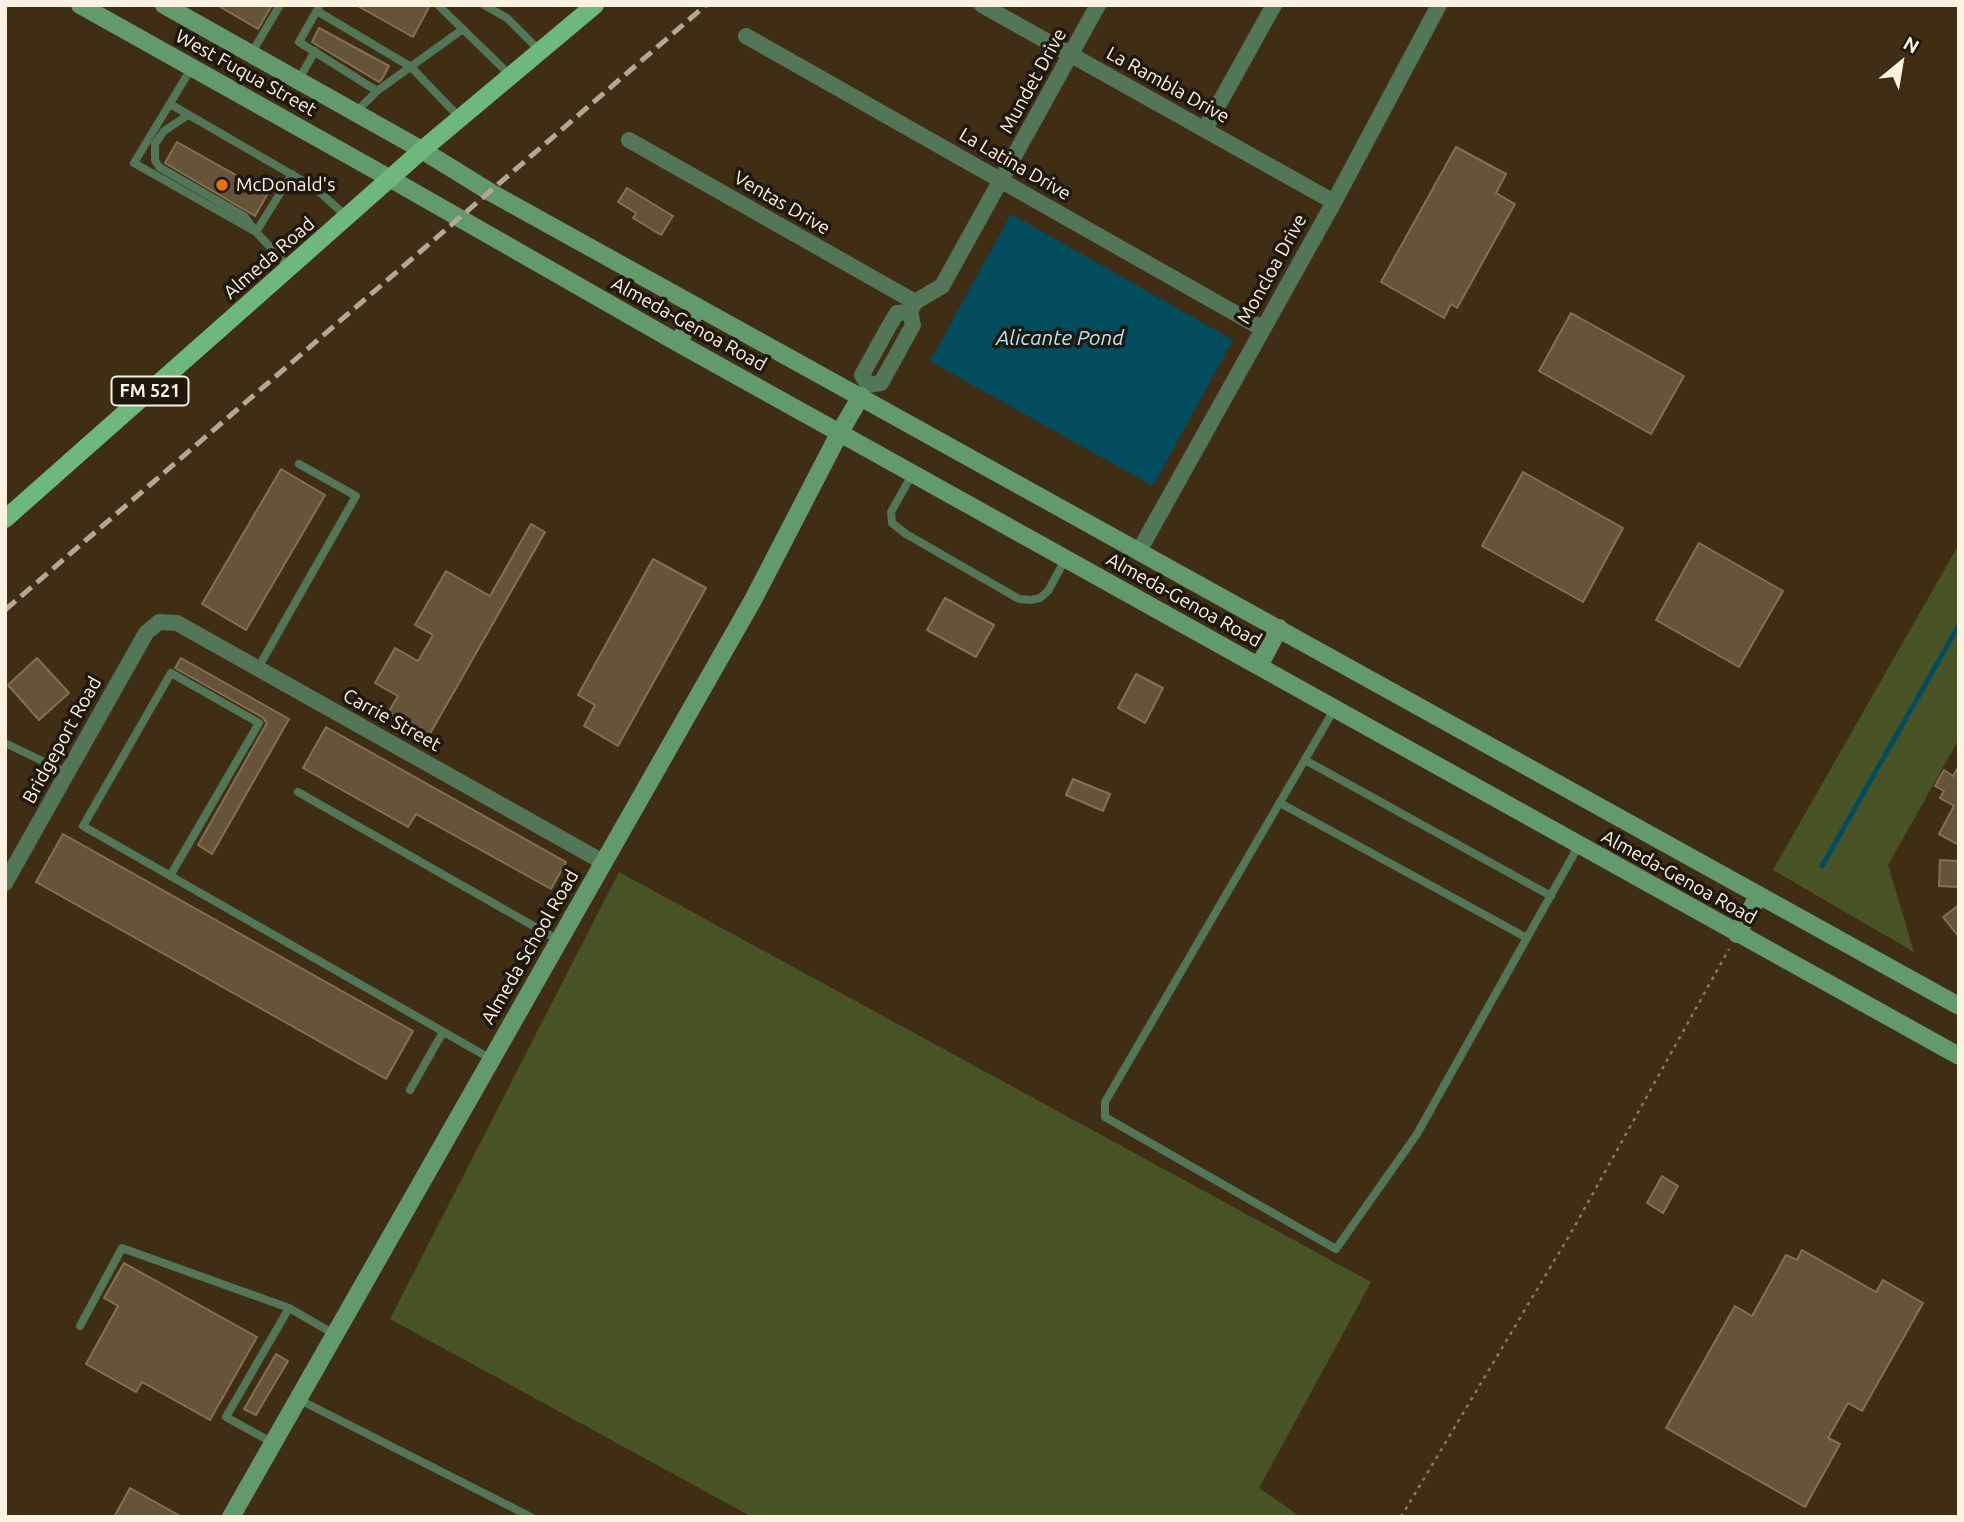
<!DOCTYPE html>
<style>
body{margin:0}
#map{position:relative;width:1964px;height:1522px;overflow:hidden;background:#3f2e14;font-family:Ubuntu,sans-serif}
canvas{display:block}
.frame{position:absolute;inset:0;border:7px solid #fcf2e2;pointer-events:none}
.north{position:absolute;left:1866px;top:28px;width:70px;height:70px;-webkit-text-stroke:5px #20180d;paint-order:stroke;rotate:30deg;font-size:19px;font-weight:700;line-height:28px;text-align:center;color:#fcf2e2}
.north::after{content:'';display:block;margin:auto;width:24px;height:32px;background:#fcf2e2;clip-path:polygon(50% 0,100% 100%,50% 72%,0 100%)}
</style>
<div id="map">
<canvas width="1964" height="1522"></canvas>
<div class="frame"></div>
<div class="north">N</div>
</div>
<script>
const ctx = document.querySelector('canvas').getContext('2d');
ctx.lineJoin = 'round';
function paint(path, color) { ctx.fillStyle = color; ctx.fill(path, 'evenodd'); }
const shape = rows => new Path2D(rows.map(r => 'M' + r).join(''));
function stroke(path, color, width, dash) { ctx.strokeStyle = color; ctx.lineWidth = width; ctx.lineCap = dash ? 'butt' : 'round'; ctx.setLineDash(dash || []); ctx.stroke(path); }
function write(font, color, halo, rows, align = 'center') {
  ctx.font = font + ' Ubuntu,sans-serif'; ctx.lineWidth = 7; ctx.setLineDash([]); ctx.textBaseline = 'middle'; ctx.strokeStyle = halo; ctx.fillStyle = color; for (const [text, x, y, turn = 0] of rows) {
    ctx.save(); ctx.translate(x, y); ctx.rotate((+turn || 0) * Math.PI / 180); ctx.textAlign = isNaN(turn) ? turn : align; if (halo) ctx.strokeText(text, 0, 0); ctx.fillText(text, 0, 0); ctx.restore();
  }
}
paint(shape([
 [1959,544,1959,739,1888,865,1914,952,1773,870],
 [619,872,1371,1282,1259,1488,1301,1517,752,1517,390,1319]
]), '#485426');
paint(shape([
 [1011,214,1233,340,1153,486,930,361]
]), '#024c60');
stroke(shape([
 [1822,866,1959,625]
]), '#024c60', 5);
const building = shape([
 [217,5,272,5,258,29,217,5],
 [356,5,430,5,413,37,356,5],
 [319,28,389,66,382,79,379,82,312,42,319,28],
 [177,142,268,193,255,216,165,163,177,142],
 [1456,147,1506,174,1496,193,1515,204,1457,308,1451,304,1444,318,1381,282,1456,147],
 [627,188,673,216,661,235,633,218,636,213,618,202,627,188],
 [1571,313,1684,376,1651,434,1539,371,1571,313],
 [281,469,325,495,246,630,202,604,281,469],
 [1523,472,1623,528,1583,602,1482,546,1523,472],
 [531,524,545,532,427,739,386,716,398,696,375,683,395,648,418,661,433,635,415,625,446,571,490,596,531,524],
 [1699,543,1783,591,1739,667,1656,620,1699,543],
 [653,559,706,588,618,746,584,726,595,705,578,695,653,559],
 [945,598,994,625,976,657,927,630,945,598],
 [37,658,69,693,39,720,8,685,37,658],
 [181,658,289,719,212,854,198,845,267,723,262,717,175,668,181,658],
 [1136,674,1163,688,1145,723,1118,708,1136,674],
 [326,727,566,862,551,889,416,814,408,827,303,768,326,727],
 [1959,766,1959,845,1939,834,1954,806,1940,798,1944,791,1935,786,1944,770,1953,776,1959,766],
 [1073,779,1110,794,1103,811,1066,795,1073,779],
 [63,834,413,1031,386,1079,36,882,63,834],
 [1940,860,1959,861,1959,887,1939,886,1940,860],
 [1959,905,1959,937,1943,917,1959,905],
 [1662,1176,1678,1186,1663,1213,1647,1203,1662,1176],
 [1802,1250,1876,1292,1883,1280,1923,1303,1862,1411,1848,1403,1828,1438,1840,1444,1805,1507,1666,1428,1735,1306,1752,1316,1786,1255,1797,1260,1802,1250],
 [124,1263,257,1337,210,1420,142,1382,136,1392,86,1364,118,1306,104,1298,124,1263],
 [276,1354,288,1361,256,1415,244,1409,276,1354],
 [130,1488,182,1517,114,1517,130,1488]
]);
paint(building, '#665439');
stroke(building, '#847155', 2);
stroke(shape([
 [1401,1517,1572,1231,1729,949]
]), '#887a64', 2.5, [3.5, 5]);
stroke(shape([
 [320,5,299,42,377,91],
 [438,5,511,76],
 [484,5,507,18,540,51],
 [317,11,411,67,459,117],
 [251,54,280,5],
 [192,67,134,163,256,232,290,268],
 [298,81,315,51],
 [170,104,315,188,347,217],
 [355,113,377,91,463,29],
 [188,115,164,131,155,144,155,160,159,167,244,216,256,232,292,174],
 [913,473,891,512,892,523,906,534,1019,599,1031,600,1040,598,1048,591,1066,558],
 [258,668,356,496,299,464],
 [1335,708,1105,1102,1105,1117,1336,1249,1417,1134,1579,845],
 [5,743,67,773],
 [1305,760,1551,896],
 [298,792,558,940],
 [1280,803,1527,938],
 [170,876,259,723,171,673,83,826,491,1059],
 [410,1090,443,1032],
 [80,1326,122,1248,289,1308],
 [298,1399,531,1517],
 [273,1443,226,1417,289,1308,334,1334]
]), '#537558', 8);
stroke(shape([
 [982,5,1334,202],
 [746,36,1263,329],
 [1205,129,1274,5],
 [629,140,915,302],
 [868,385,881,383,913,325,910,312,915,302,942,286,1098,5],
 [868,385,862,375,888,328,897,313,910,312],
 [1139,551,1334,202,1439,5],
 [5,883,146,633,159,622,177,623,603,862]
]), '#537558', 16);
stroke(shape([
 [80,5,391,179,678,343,1959,1056],
 [164,5,422,150,490,192,1959,1006],
 [678,343,698,307],
 [1259,666,1279,628],
 [1737,934,1759,895],
 [231,1517,753,600,840,432,861,396]
]), '#639a6d', 18);
stroke(shape([
 [5,519,422,150,595,5]
]), '#6eb77d', 18);
stroke(shape([
 [5,610,706,5]
]), '#b4a793', 5, [14, 7]);
for (const [x, y, r, color] of [
 [222,185,7,"#e8710a"]
]) { const dot = new Path2D(); dot.arc(x, y, r, 0, 2 * Math.PI); ctx.fillStyle = color; ctx.fill(dot); stroke(dot, '#20180d', 2.5); }
for (const [x, y, w] of [
 [150,391,77]
]) { const box = new Path2D(); box.roundRect(x - w / 2, y - 14.5, w, 29, 5); ctx.fillStyle = '#20180d'; ctx.fill(box); stroke(box, '#fcf2e2', 2); }
write('bold 18px', '#fcf2e2', null, [
 ["FM 521",150,391]
]);
write('19px', '#fcf2e2', '#20180d', [
 ["West Fuqua Street",246,73,29],
 ["Mundet Drive",1033,81,-61],
 ["La Rambla Drive",1168,85,29],
 ["La Latina Drive",1015,164,30],
 ["Ventas Drive",782,203,30],
 ["Almeda Road",269,258,-41],
 ["Moncloa Drive",1272,269,-61],
 ["Almeda-Genoa Road",689,324,29],
 ["Almeda-Genoa Road",1184,600,29],
 ["Carrie Street",392,720,29],
 ["Bridgeport Road",62,740,-61],
 ["Almeda-Genoa Road",1679,877,29],
 ["Almeda School Road",530,947,-60]
]);
write('19px', '#fcf2e2', '#20180d', [
 ["McDonald's",236,185]
], 'left');
write('italic 21px', '#b1e6fb', '#20180d', [
 ["Alicante Pond",1060,338]
]);
</script>
